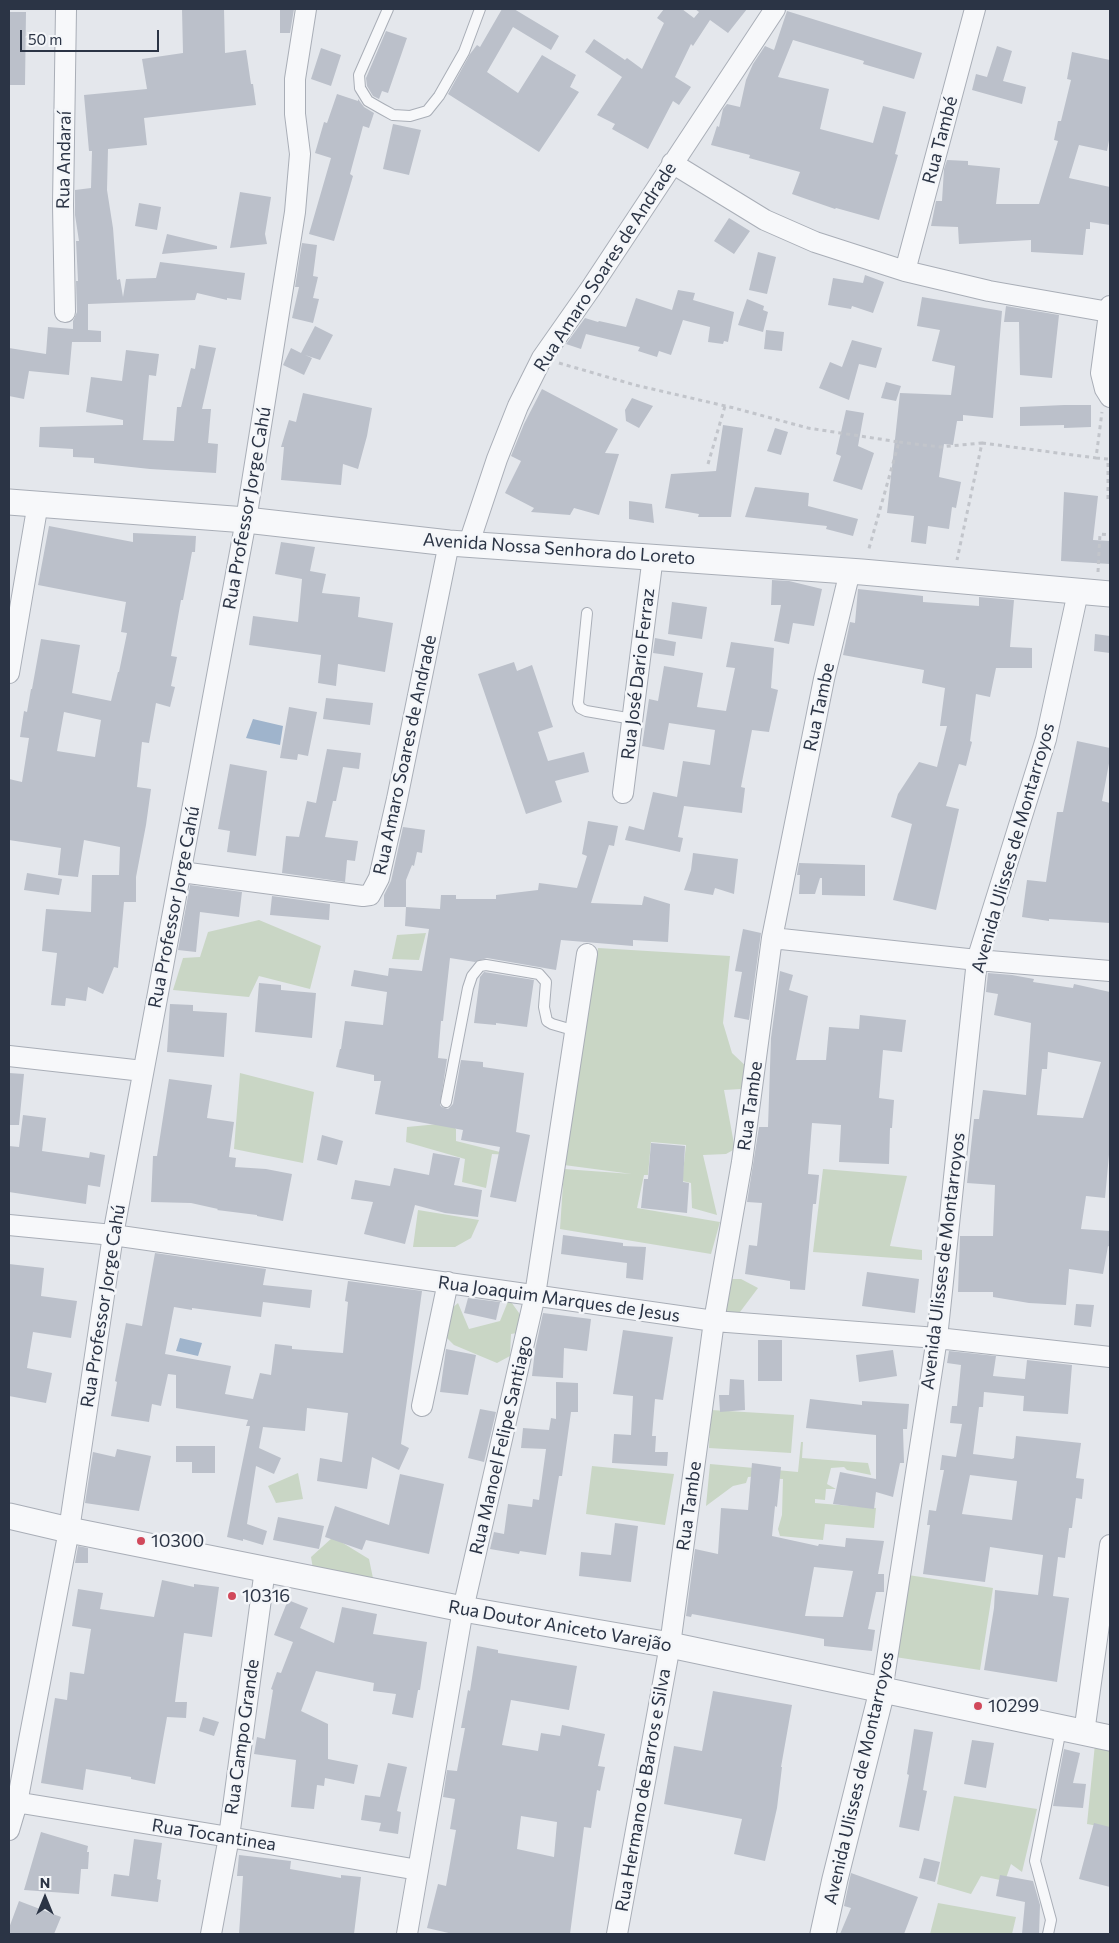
<!DOCTYPE html>
<meta charset="utf-8">
<style>
body{margin:0}
#map{position:relative;width:1119px;height:1943px;overflow:hidden;background:#e4e7ec;font-family:Commissioner,sans-serif}
canvas{display:block}
.frame{position:absolute;inset:0;border:10px solid #2b3445;pointer-events:none}
.north{position:absolute;left:20px;top:1873px;width:50px;height:50px;-webkit-text-stroke:4px #f4f6f9;paint-order:stroke;rotate:0deg;font-size:14px;font-weight:700;line-height:20px;text-align:center;color:#2b3445}
.north::after{content:'';display:block;margin:auto;width:18px;height:22px;background:#2b3445;clip-path:polygon(50% 0,100% 100%,50% 72%,0 100%)}
.scale{position:absolute;left:20px;top:30px;width:139px;height:22px;box-sizing:border-box;border:2px solid #2b3445;border-top:0;padding-left:6px;font-size:15px;line-height:18px;white-space:nowrap;color:#2b3445;-webkit-text-stroke:4px #f4f6f9;paint-order:stroke}
</style>
<div id="map">
<canvas width="1119" height="1943"></canvas>
<div class="frame"></div>
<div class="north">N</div>
<div class="scale">50 m</div>
</div>
<script>
const ctx = document.querySelector('canvas').getContext('2d');
ctx.lineJoin = 'round';
function paint(path, color) { ctx.fillStyle = color; ctx.fill(path, 'evenodd'); }
const shape = rows => new Path2D(rows.map(r => 'M' + r).join(''));
function stroke(path, color, width, dash) { ctx.strokeStyle = color; ctx.lineWidth = width; ctx.lineCap = dash ? 'butt' : 'round'; ctx.setLineDash(dash || []); ctx.stroke(path); }
function write(font, color, halo, rows, align = 'center') {
  ctx.font = font + ' Commissioner,sans-serif'; ctx.lineWidth = 5; ctx.setLineDash([]); ctx.textBaseline = 'middle'; ctx.strokeStyle = halo; ctx.fillStyle = color; for (const [text, x, y, turn = 0] of rows) {
    ctx.save(); ctx.translate(x, y); ctx.rotate((+turn || 0) * Math.PI / 180); ctx.textAlign = isNaN(turn) ? turn : align; if (halo) ctx.strokeText(text, 0, 0); ctx.fillText(text, 0, 0); ctx.restore();
  }
}
paint(shape([
 [259,920,321,946,310,989,259,976,249,997,173,990,183,958,200,957,208,932],
 [426,933,419,960,392,959,397,935],
 [598,948,730,956,723,1023,732,1053,749,1069,741,1089,724,1090,735,1149,726,1154,703,1155,717,1215,692,1208,691,1183,682,1181,686,1145,651,1142,648,1175,644,1175,637,1208,720,1222,711,1254,560,1229,564,1169,632,1174,564,1165],
 [240,1073,314,1092,303,1163,234,1149],
 [449,1123,456,1129,456,1141,512,1155,492,1154,486,1188,462,1182,465,1159,406,1142,407,1127],
 [823,1169,907,1176,890,1246,922,1250,922,1260,813,1252],
 [418,1210,479,1220,471,1238,455,1247,413,1247],
 [725,1279,741,1279,758,1288,737,1316,713,1312],
 [509,1299,524,1320,517,1333,511,1334,510,1356,497,1363,454,1345,442,1333,450,1310,458,1303,469,1329,500,1321],
 [711,1410,794,1415,791,1453,709,1448],
 [801,1442,803,1442,802,1458,868,1463,871,1475,847,1470,844,1467,831,1468,827,1484,836,1489,826,1489,825,1500,815,1499,815,1503,876,1508,874,1528,825,1524,823,1540,780,1536,778,1529,782,1515,783,1479,762,1478,760,1476,748,1477,746,1483,733,1486,706,1506,710,1464,798,1472],
 [592,1466,674,1474,665,1525,586,1514],
 [298,1473,303,1499,276,1503,268,1486],
 [333,1537,369,1559,374,1583,313,1569,311,1557],
 [908,1575,993,1588,980,1670,895,1657],
 [1095,1744,1110,1747,1110,1828,1087,1824],
 [954,1796,1037,1809,1022,1872,1011,1864,1005,1881,981,1876,971,1894,937,1884],
 [938,1903,1016,1917,1012,1934,930,1934]
]), '#c9d6c5');
paint(shape([
 [253,719,283,726,280,745,246,738],
 [180,1338,202,1343,198,1356,176,1351]
]), '#9fb4cc');
paint(shape([
 [182,9,224,9,225,53,246,50,251,84,253,84,256,105,144,118,147,145,108,149,107,190,113,228,117,280,120,279,123,297,126,279,156,278,160,262,245,273,241,300,227,298,227,300,197,293,195,300,88,304,88,330,101,331,101,342,72,342,69,375,29,371,24,399,9,396,9,348,46,354,48,327,73,329,73,321,77,312,76,281,78,281,76,241,79,241,75,215,75,190,91,188,92,151,89,151,84,95,147,89,142,59,183,53],
 [280,9,294,9,290,33,280,33],
 [502,9,514,9,559,36,551,50,513,27,487,72,518,93,542,55,576,75,570,87,579,92,539,152,448,94,470,54,477,45,480,47],
 [664,9,682,9,694,18,699,12,695,9,747,9,728,33,710,20,693,46,691,44,675,77,691,87,679,105,673,101,648,149,612,129,615,124,597,115,622,77,585,52,594,39,625,60,627,58,642,69,664,23,657,18],
 [787,11,922,53,914,79,863,64,864,61,793,40,778,77,829,89,820,129,873,143,883,106,906,112,895,154,898,155,879,220,836,208,835,209,792,194,800,172,749,158,750,155,711,145,717,126,719,127,723,109,727,104,740,107,746,80,753,64,765,46,774,50],
 [9,12,26,12,25,85,9,85],
 [386,31,407,38,388,93,382,91,379,99,373,96,367,86,366,78],
 [997,46,1012,51,1003,81,1026,87,1022,104,972,90,976,74,987,77],
 [321,48,341,55,331,86,311,79],
 [1072,52,1110,60,1110,135,1107,151,1079,145,1069,178,1110,187,1110,225,1090,222,1090,229,1086,229,1083,255,1031,252,1031,240,959,244,958,227,931,226,936,201,942,201,944,169,947,160,968,161,968,165,1000,168,996,204,1039,204,1058,141,1054,140,1058,121,1061,121,1071,80,1067,79],
 [337,94,358,101,358,99,364,107,374,113,369,128,363,126,350,174,353,176,334,241,309,234,331,158,315,153,324,122,327,123],
 [393,124,421,130,409,175,383,169],
 [240,192,271,197,265,234,267,244,230,248],
 [139,203,161,207,157,230,135,226],
 [729,218,750,231,734,254,714,241],
 [167,234,217,246,217,249,162,254],
 [302,243,317,245,313,276,318,277,313,298,319,299,313,323,292,318,299,287,295,287],
 [758,252,776,257,767,294,749,290],
 [865,275,884,282,873,313,852,306,851,309,828,305,833,278,863,283],
 [678,290,695,293,693,300,734,312,728,342,724,341,723,344,708,342,710,327,683,320,671,355,659,351,657,357,638,351,640,347,586,334,581,349,566,344,585,318,598,322,599,321,626,327,636,298,672,310],
 [922,297,1002,311,993,418,963,415,963,421,957,421,953,445,944,444,939,477,961,482,956,508,952,507,949,529,928,526,926,544,911,542,914,516,887,513,900,393,951,395,955,366,932,361,940,330,917,326],
 [747,299,764,306,763,310,768,312,763,332,738,325],
 [1006,306,1059,315,1052,378,1020,375,1019,322,1004,322],
 [315,326,333,335,320,360,305,355,312,358,304,375,283,365,291,348,301,353],
 [766,330,784,332,782,351,764,349],
 [852,340,882,348,876,368,859,364,849,400,819,388,830,362,842,367],
 [199,345,216,348,202,409,211,409,208,443,218,444,216,473,150,469,94,463,94,458,73,457,73,449,39,447,40,427,123,425,123,420,86,412,91,377,122,381,126,350,159,354,156,376,149,375,143,440,174,441,177,407,181,407,191,368,195,369],
 [886,382,901,386,896,401,881,398],
 [542,389,618,429,605,453,619,454,599,515,574,508,570,515,531,512,534,508,505,493,521,461,511,456,524,424],
 [303,393,372,408,367,436,358,469,343,464,341,485,281,480,284,447,281,447,289,420,296,422],
 [632,398,653,406,639,428,626,421,625,410],
 [1064,405,1091,405,1091,427,1064,428,1064,425,1020,426,1020,407],
 [846,410,864,413,858,446,874,453,862,490,833,481,841,456,836,454],
 [723,425,743,428,731,517,698,517,699,514,665,508,671,474,716,471],
 [775,428,788,432,781,455,767,451],
 [755,487,809,493,808,506,858,519,853,536,826,529,827,526,745,517],
 [1064,492,1098,496,1093,540,1110,541,1110,564,1061,561],
 [629,501,652,504,654,523,629,519],
 [49,526,133,542,133,533,196,536,195,552,192,552,183,600,181,600,171,656,177,657,171,686,175,687,170,707,156,703,149,743,142,742,137,787,151,789,146,825,136,877,136,902,124,902,118,968,114,967,103,994,88,987,86,1001,66,998,65,1006,51,1005,57,953,42,951,46,909,91,912,92,875,119,875,120,847,84,840,78,877,58,875,61,848,9,840,9,779,22,782,29,738,20,737,24,711,27,712,31,689,32,689,41,639,80,645,72,693,111,701,118,672,119,672,127,633,121,632,126,602,38,585],
 [64,712,101,720,95,757,57,751],
 [281,542,315,547,310,571,326,574,322,593,360,597,358,617,393,623,385,672,338,664,336,686,318,683,321,655,249,645,253,616,298,622,302,579,275,574],
 [772,580,789,581,822,589,814,626,793,623,789,644,774,641,781,605,771,605],
 [858,589,923,596,923,602,979,606,979,597,1014,600,1010,647,1032,648,1032,668,996,668,990,697,976,694,970,741,972,742,966,766,959,764,946,806,959,809,936,910,893,900,912,824,891,817,898,794,919,762,937,767,947,726,940,726,945,688,922,683,924,670,843,655,850,622,855,623],
 [672,602,707,607,702,639,668,634],
 [1095,634,1110,636,1110,653,1094,651],
 [655,638,676,642,674,656,653,653],
 [731,642,774,648,771,688,778,690,769,732,752,730,741,787,745,788,742,813,684,806,678,837,683,838,680,852,625,840,629,826,644,830,653,792,677,797,683,761,710,765,715,730,669,723,664,750,642,746,649,699,658,701,664,666,703,673,697,707,726,711,735,668,726,667],
 [514,662,517,671,532,665,553,727,538,732,548,761,584,752,589,772,555,781,562,802,526,814,478,674],
 [326,698,373,703,370,725,323,719],
 [289,707,317,712,308,756,298,754,297,760,280,758],
 [1077,741,1110,748,1110,758,1102,801,1110,803,1110,923,1049,919,1049,921,1022,917,1027,880,1046,882,1057,812,1063,812],
 [327,749,361,753,359,769,343,767,336,801,333,801,325,837,358,841,355,861,347,860,345,882,282,873,286,836,299,837,307,801,316,803],
 [230,764,267,771,256,856,227,852,230,831,218,829],
 [588,821,618,826,614,846,609,845,591,903,642,905,644,896,670,904,668,942,633,940,633,946,561,940,556,970,487,958,475,962,450,958,443,1021,441,1021,438,1058,447,1059,440,1105,442,1107,448,1109,453,1104,461,1060,483,1062,483,1067,524,1073,516,1132,530,1135,516,1202,490,1197,500,1147,461,1140,463,1130,375,1114,381,1081,374,1081,374,1075,336,1067,340,1049,341,1049,345,1021,383,1025,387,992,351,986,354,970,388,976,389,968,422,971,429,929,405,926,406,907,440,909,441,895,456,895,456,899,496,899,496,895,538,890,539,883,577,888,587,856,582,854],
 [403,827,425,830,422,853,417,852,414,866,412,865,406,880,406,907,384,907,384,895,391,881],
 [693,853,738,859,734,894,715,888,713,895,684,890,691,870],
 [799,863,865,865,865,896,822,895,822,878,820,878,815,894,799,894,800,875,797,875],
 [27,873,62,879,59,895,24,890],
 [190,885,242,892,239,917,200,912,196,952,178,950],
 [272,896,330,904,329,920,270,915],
 [743,929,761,933,749,1020,734,1017,742,972,735,971],
 [780,971,793,975,789,990,808,996,796,1060,826,1060,829,1027,859,1029,860,1015,906,1020,902,1052,883,1050,879,1098,894,1100,892,1128,890,1128,889,1164,839,1162,841,1125,812,1123,808,1174,819,1175,816,1204,813,1204,805,1290,790,1289,790,1281,745,1274,749,1245,757,1246,762,1203,747,1202,759,1127,768,1127,771,1038],
 [484,972,534,980,527,1027,496,1023,496,1025,474,1023,480,977],
 [988,973,1012,975,1034,979,1033,982,1073,988,1074,984,1110,992,1110,1144,1105,1198,1086,1196,1081,1229,1110,1231,1110,1247,1108,1246,1103,1274,1069,1269,1066,1305,1029,1303,993,1297,993,1292,958,1292,960,1236,993,1236,995,1185,967,1183,974,1119,979,1119,983,1090,1026,1095,1031,1023,994,1015,998,994,986,992],
 [1048,1052,1101,1062,1083,1118,1037,1115,1042,1069,1047,1069],
 [259,983,281,985,281,990,316,993,312,1038,255,1032],
 [170,1004,193,1005,193,1011,227,1013,224,1057,167,1052],
 [9,1073,24,1074,19,1125,9,1125],
 [169,1079,212,1085,207,1118,234,1122,229,1157,236,1158,235,1167,266,1169,292,1174,283,1221,257,1216,257,1215,217,1210,218,1209,191,1203,151,1202,153,1156,157,1156],
 [23,1115,46,1118,42,1151,89,1158,90,1152,105,1155,100,1187,88,1185,86,1204,9,1192,9,1146,19,1147],
 [322,1135,343,1141,337,1165,317,1160],
 [651,1143,685,1146,683,1182,689,1183,687,1213,641,1208,644,1179,648,1179],
 [433,1153,460,1158,454,1185,482,1190,478,1217,445,1213,415,1205,405,1244,364,1234,373,1202,351,1199,355,1180,390,1186,394,1168,429,1175],
 [563,1235,623,1243,623,1246,646,1247,643,1280,626,1278,627,1263,561,1254],
 [155,1253,266,1269,263,1285,312,1290,310,1308,263,1302,261,1317,192,1308,192,1310,174,1307,165,1354,231,1366,225,1394,253,1399,260,1373,271,1375,275,1344,292,1346,292,1349,343,1353,348,1302,345,1301,348,1281,422,1291,401,1444,409,1448,399,1470,372,1457,367,1489,317,1481,320,1458,342,1462,348,1413,307,1408,305,1431,263,1427,259,1448,281,1458,274,1474,256,1466,247,1524,267,1531,263,1545,243,1539,243,1541,227,1537,250,1426,246,1426,248,1420,176,1408,176,1375,168,1374,161,1406,152,1404,149,1422,111,1416,117,1382,115,1381,126,1323,142,1326],
 [9,1264,44,1268,41,1296,77,1301,71,1338,33,1332,27,1368,52,1373,46,1403,9,1396],
 [867,1272,919,1279,915,1313,862,1306],
 [468,1298,500,1302,496,1320,464,1313],
 [1076,1304,1094,1305,1091,1327,1074,1325],
 [543,1313,591,1319,587,1351,564,1348,563,1378,532,1376,535,1350],
 [623,1330,673,1337,663,1400,655,1399,652,1436,656,1436,655,1452,668,1452,667,1466,612,1463,614,1434,631,1435,633,1396,613,1394],
 [758,1340,782,1340,782,1381,758,1381],
 [446,1349,476,1355,468,1395,440,1392],
 [893,1350,897,1376,859,1382,856,1355],
 [949,1351,996,1356,993,1376,1025,1379,1027,1360,1072,1365,1068,1414,1023,1411,1024,1396,984,1392,983,1407,979,1407,973,1454,1012,1459,1014,1458,1016,1436,1081,1443,1076,1478,1084,1479,1082,1499,1076,1498,1072,1528,1069,1528,1065,1558,1058,1557,1053,1596,1069,1598,1057,1682,984,1670,994,1608,995,1590,1038,1595,1043,1555,990,1547,985,1582,923,1574,930,1525,927,1525,929,1510,936,1511,944,1470,940,1470,942,1455,956,1457,962,1424,950,1423,952,1406,957,1406,961,1365,947,1363],
 [970,1475,1017,1481,1012,1520,962,1514],
 [730,1379,744,1380,745,1410,720,1412,719,1395,729,1395],
 [556,1382,578,1383,578,1412,571,1412,562,1476,559,1476,546,1555,520,1551,519,1554,490,1549,494,1532,504,1534,508,1504,532,1507,533,1499,539,1500,546,1449,521,1448,523,1428,549,1430,551,1418,556,1419],
 [810,1399,862,1405,862,1401,909,1404,907,1429,903,1429,904,1463,900,1463,893,1497,876,1492,874,1509,833,1504,840,1472,876,1479,876,1435,806,1428],
 [480,1409,496,1412,484,1462,468,1458],
 [176,1446,215,1446,215,1473,192,1473,192,1462,176,1462],
 [117,1449,151,1456,139,1511,85,1503,93,1452,115,1457],
 [752,1463,781,1467,777,1507,775,1506,772,1536,818,1546,819,1544,845,1547,846,1538,884,1541,878,1574,884,1574,884,1592,876,1592,868,1629,875,1630,872,1651,824,1646,824,1639,692,1614,691,1617,686,1616,695,1549,718,1554,721,1508,748,1510],
 [814,1567,853,1571,843,1617,805,1616],
 [400,1474,444,1484,429,1554,366,1540,362,1550,325,1537,335,1506,389,1525],
 [278,1517,324,1526,319,1549,273,1540],
 [615,1523,638,1526,631,1582,579,1576,581,1552,611,1555],
 [78,1546,88,1548,88,1563,75,1563],
 [162,1580,194,1587,194,1584,219,1587,212,1637,184,1633,175,1702,187,1702,186,1718,167,1717,155,1784,131,1779,131,1777,86,1769,83,1790,41,1783,55,1698,67,1700,70,1672,84,1674,91,1629,72,1626,78,1589,103,1593,100,1609,154,1617],
 [288,1600,308,1608,300,1628,334,1643,342,1607,377,1614,373,1634,427,1642,420,1690,418,1690,413,1718,392,1714,396,1694,373,1691,374,1683,316,1671,301,1711,328,1724,328,1759,358,1765,354,1784,325,1778,324,1786,317,1785,314,1809,291,1807,296,1760,254,1754,257,1737,265,1739,273,1690,271,1689,277,1672,281,1673,293,1642,274,1635],
 [477,1646,498,1650,498,1653,577,1666,569,1710,511,1700,502,1745,538,1751,541,1733,560,1736,562,1725,605,1734,598,1766,605,1767,600,1791,597,1790,591,1828,584,1827,570,1934,453,1934,427,1928,438,1884,446,1886,456,1830,450,1829,455,1799,443,1797,447,1770,457,1771,465,1728,461,1728,468,1690,470,1691],
 [521,1816,557,1822,554,1857,517,1849],
 [713,1691,792,1705,781,1767,782,1767,777,1808,765,1861,734,1854,742,1819,664,1804,674,1746,702,1751],
 [203,1717,219,1722,214,1736,199,1731],
 [914,1729,933,1732,923,1790,927,1791,919,1831,899,1827,909,1775,907,1774],
 [972,1740,994,1743,986,1788,964,1784],
 [1064,1749,1080,1753,1073,1783,1086,1784,1083,1808,1053,1806],
 [388,1763,407,1767,397,1811,401,1812,398,1834,379,1831,381,1823,361,1820,365,1795,380,1797],
 [1094,1823,1110,1827,1110,1887,1079,1879],
 [41,1832,88,1846,87,1852,89,1852,88,1869,81,1869,79,1894,24,1890],
 [134,1839,162,1843,157,1879,161,1880,158,1902,111,1896,114,1874,129,1876],
 [239,1855,291,1861,290,1869,341,1878,341,1875,361,1877,354,1934,239,1934,243,1876,237,1876],
 [924,1858,940,1862,935,1882,919,1878],
 [851,1873,918,1897,904,1934,840,1934,851,1908,844,1906],
 [1000,1875,1033,1881,1040,1905,1039,1934,1022,1934,1025,1902,996,1896],
 [19,1901,61,1917,54,1934,9,1934,9,1928]
]), '#bbc0ca');
const service = shape([
 [388,9,359,75,360,88,368,101,382,109,393,115,410,116,427,111,439,96,464,52,480,9],
 [587,613,578,703,580,708,586,711,633,719],
 [446,1102,468,988,472,976,480,966,486,965,539,974,546,982,544,1007,547,1021,552,1024,576,1031],
 [1048,1934,1051,1920,1035,1861,1061,1729]
]);
const minor = shape([
 [672,163,765,220,815,242,905,271,989,291,1109,312],
 [905,271,975,9],
 [1110,306,1101,373,1105,389,1110,397],
 [65,312,63,205,66,9],
 [469,543,497,459,518,406,542,358,591,288,775,9],
 [9,673,38,503],
 [623,793,653,556],
 [181,872,363,896,370,895,379,878,397,799,449,543],
 [772,938,977,960,1110,971],
 [9,1056,143,1071],
 [9,1225,113,1235,714,1321,937,1338,1110,1357],
 [422,1406,448,1282],
 [882,1691,937,1338,977,960,1046,739,1078,592],
 [1084,1733,1110,1545],
 [9,1801,229,1837,418,1870],
 [9,1830,17,1803,69,1530,113,1235,246,520,295,212,300,154,295,114,295,79,306,9],
 [211,1934,229,1837,265,1569],
 [407,1934,463,1609,535,1295,587,954],
 [617,1934,670,1645,714,1321,742,1162,772,938,824,679,850,571]
]);
const tertiary = shape([
 [9,502,246,520,449,543,862,572,1110,594],
 [9,1516,69,1530,463,1609,670,1645,1110,1738],
 [823,1934,835,1879,882,1691]
]);
stroke(service, '#a9aeb7', 12);
stroke(minor, '#a9aeb7', 22);
stroke(tertiary, '#a9aeb7', 27);
stroke(shape([
 [559,363,635,385,734,408,808,428,899,442,868,552],
 [899,442,940,447,982,443,957,560],
 [982,443,1096,458,1102,412],
 [1096,458,1108,459,1108,499,1110,499],
 [708,464,725,406],
 [1098,572,1100,534,1110,535]
]), '#c2c5cb', 3, [4, 4]);
stroke(service, '#f7f8fa', 10);
stroke(minor, '#f7f8fa', 20);
stroke(tertiary, '#f7f8fa', 25);
for (const [x, y, r, color] of [
 [141,1541,5,"#d1495b"],
 [232,1596,5,"#d1495b"],
 [978,1706,5,"#d1495b"]
]) { const dot = new Path2D(); dot.arc(x, y, r, 0, 2 * Math.PI); ctx.fillStyle = color; ctx.fill(dot); stroke(dot, '#f4f6f9', 2); }
write('18px', '#2b3445', '#f4f6f9', [
 ["Rua També",940,140,-75],
 ["Rua Andaraí",64,160,-89],
 ["Rua Amaro Soares de Andrade",605,267,-57],
 ["Rua Professor Jorge Cahú",247,508,-80],
 ["Avenida Nossa Senhora do Loreto",559,549,4],
 ["Rua José Dario Ferraz",638,674,-83],
 ["Rua Tambe",819,707,-78],
 ["Rua Amaro Soares de Andrade",405,755,-78],
 ["Avenida Ulisses de Montarroyos",1013,848,-74],
 ["Rua Professor Jorge Cahú",174,907,-79],
 ["Rua Tambe",750,1106,-82],
 ["Avenida Ulisses de Montarroyos",943,1261,-83],
 ["Rua Joaquim Marques de Jesus",559,1299,8],
 ["Rua Professor Jorge Cahú",103,1306,-81],
 ["Rua Manoel Felipe Santiago",501,1445,-77],
 ["Rua Tambe",689,1506,-82],
 ["Rua Doutor Aniceto Varejão",560,1626,10],
 ["Rua Campo Grande",242,1737,-82],
 ["Avenida Ulisses de Montarroyos",859,1778,-77],
 ["Rua Hermano de Barros e Silva",643,1790,-80],
 ["Rua Tocantinea",214,1835,9]
]);
write('18px', '#2b3445', '#f4f6f9', [
 ["10300",151,1541],
 ["10316",242,1596],
 ["10299",988,1706]
], 'left');
</script>
